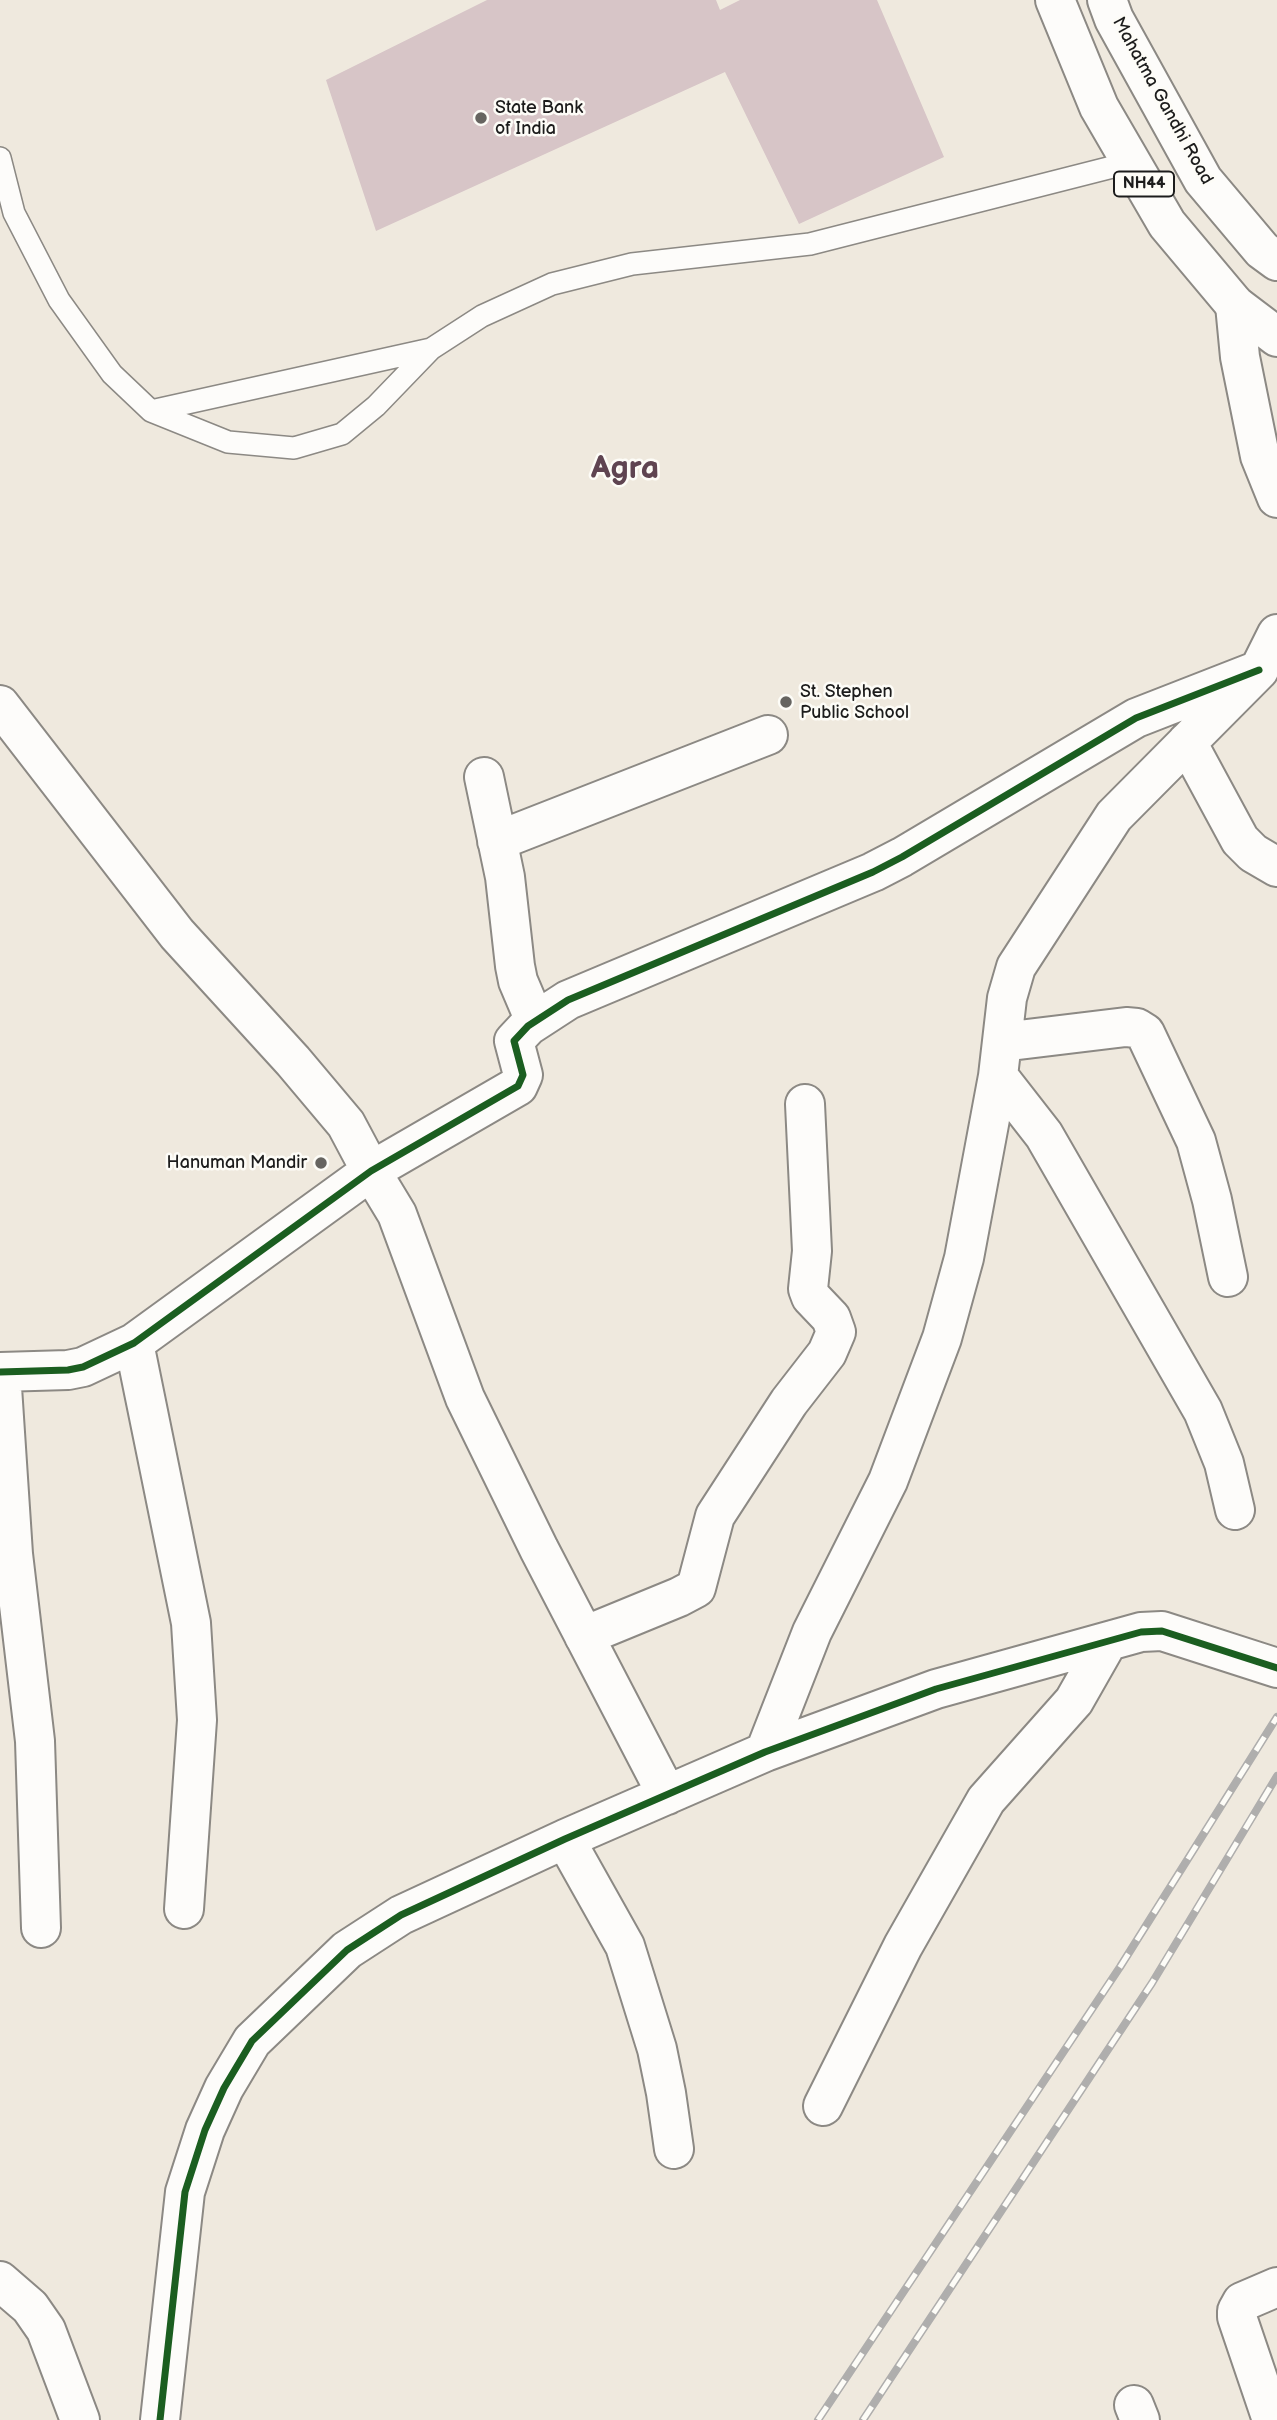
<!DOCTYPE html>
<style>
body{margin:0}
canvas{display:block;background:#efe9de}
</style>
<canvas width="1277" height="2420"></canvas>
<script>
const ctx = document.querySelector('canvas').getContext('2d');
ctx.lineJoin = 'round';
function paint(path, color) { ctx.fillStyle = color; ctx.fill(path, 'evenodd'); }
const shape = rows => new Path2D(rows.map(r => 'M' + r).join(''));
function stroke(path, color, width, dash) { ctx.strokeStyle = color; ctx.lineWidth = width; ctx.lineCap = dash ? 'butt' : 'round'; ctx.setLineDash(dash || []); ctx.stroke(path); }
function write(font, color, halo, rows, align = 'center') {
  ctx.font = font + ' "Balsamiq Sans",sans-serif'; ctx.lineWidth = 5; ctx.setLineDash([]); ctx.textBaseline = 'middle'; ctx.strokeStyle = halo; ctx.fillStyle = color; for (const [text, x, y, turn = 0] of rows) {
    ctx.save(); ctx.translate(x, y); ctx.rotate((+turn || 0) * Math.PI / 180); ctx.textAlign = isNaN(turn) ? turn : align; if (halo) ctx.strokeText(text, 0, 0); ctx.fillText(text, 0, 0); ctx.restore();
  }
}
paint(shape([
 [487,0,716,0,720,10,740,0,877,0,944,157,799,224,725,72,376,231,326,80]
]), '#d7c5c7');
const service = shape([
 [0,158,14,213,59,300,112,374,151,411,228,442,294,448,342,434,376,406,431,349,482,316,552,284,632,264,810,244,1132,162],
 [151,411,431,349]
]);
const minor = shape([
 [1235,305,1240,357,1260,456,1277,498],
 [0,705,177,934,293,1061,346,1124,371,1171,397,1214,465,1398,539,1549,667,1795],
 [1187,742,1240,840,1253,853,1277,867],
 [484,777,505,877,515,966,518,981,535,1021],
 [497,841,768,735],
 [1002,1042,1126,1027,1137,1028,1145,1033,1196,1141,1212,1200,1228,1277],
 [998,1076,1044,1135,1203,1411,1224,1463,1235,1510],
 [134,1343,191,1623,197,1720,184,1909],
 [0,1372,68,1370,83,1367,134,1343,371,1171,518,1086,523,1075,514,1041,528,1026,568,1000,873,872,902,857,1136,718,1259,670],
 [1,1372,13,1554,35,1741,41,1928],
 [584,1636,679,1597,696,1588,715,1516,789,1402,827,1353,836,1332,831,1318,811,1297,808,1289,812,1251,805,1104],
 [765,1752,812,1632,888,1481,942,1338,964,1258,998,1076,1007,998,1016,967,1114,816,1259,670,1277,634],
 [565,1839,625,1946,657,2049,666,2093,674,2149],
 [823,2106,903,1946,986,1800,1074,1701,1107,1643],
 [0,2281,30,2307,46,2330,80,2420],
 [1134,2405,1140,2420],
 [160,2420,185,2192,205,2130,224,2088,252,2041,347,1950,401,1915,565,1839,765,1752,936,1689,1141,1632,1162,1631,1277,1668],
 [1272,2420,1237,2317,1237,2311,1242,2302,1277,2287]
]);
const trunk = shape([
 [1055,0,1099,107,1167,224,1235,305,1277,337],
 [1107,0,1114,19,1203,180,1262,250,1277,261]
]);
stroke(service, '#8c8984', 24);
stroke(minor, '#8c8984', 42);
stroke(trunk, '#8c8984', 42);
stroke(service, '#fdfcfa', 21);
stroke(minor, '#fdfcfa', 38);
stroke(trunk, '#fdfcfa', 38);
const rail = shape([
 [818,2420,1120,1967,1277,1717],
 [863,2420,1152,1983,1277,1776]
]);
stroke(rail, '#afaead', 8);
stroke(rail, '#fdfcf7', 5, [16]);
stroke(shape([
 [0,1372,68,1370,83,1367,134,1343,371,1171,518,1086,523,1075,514,1041,528,1026,568,1000,873,872,902,857,1136,718,1259,670],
 [160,2420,185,2192,205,2130,224,2088,252,2041,347,1950,401,1915,565,1839,765,1752,936,1689,1141,1632,1162,1631,1277,1668]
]), '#1b5e20', 7);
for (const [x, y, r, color] of [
 [481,118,7,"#666460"],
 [786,702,7,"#666460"],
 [321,1163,7,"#666460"]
]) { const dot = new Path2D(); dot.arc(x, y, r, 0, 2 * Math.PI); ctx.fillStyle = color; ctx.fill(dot); stroke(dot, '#fdfcf7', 2.5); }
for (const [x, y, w] of [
 [1144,184,60]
]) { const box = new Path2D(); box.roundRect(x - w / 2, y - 12.5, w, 25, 5); ctx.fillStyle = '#fdfcf7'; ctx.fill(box); stroke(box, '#1c1c1c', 2); }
write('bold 16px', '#1c1c1c', null, [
 ["NH44",1144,184]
]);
write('18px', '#1c1c1c', '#fdfcf7', [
 ["Mahatma Gandhi Road",1162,101,61]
]);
write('18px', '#1c1c1c', '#fdfcf7', [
 ["State Bank",495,108],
 ["of India",495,129],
 ["St. Stephen",800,692],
 ["Public School",800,713],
 ["Hanuman Mandir",307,1163,"right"]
], 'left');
write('bold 32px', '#5f4451', '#fdfcf7', [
 ["Agra",625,470]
]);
</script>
